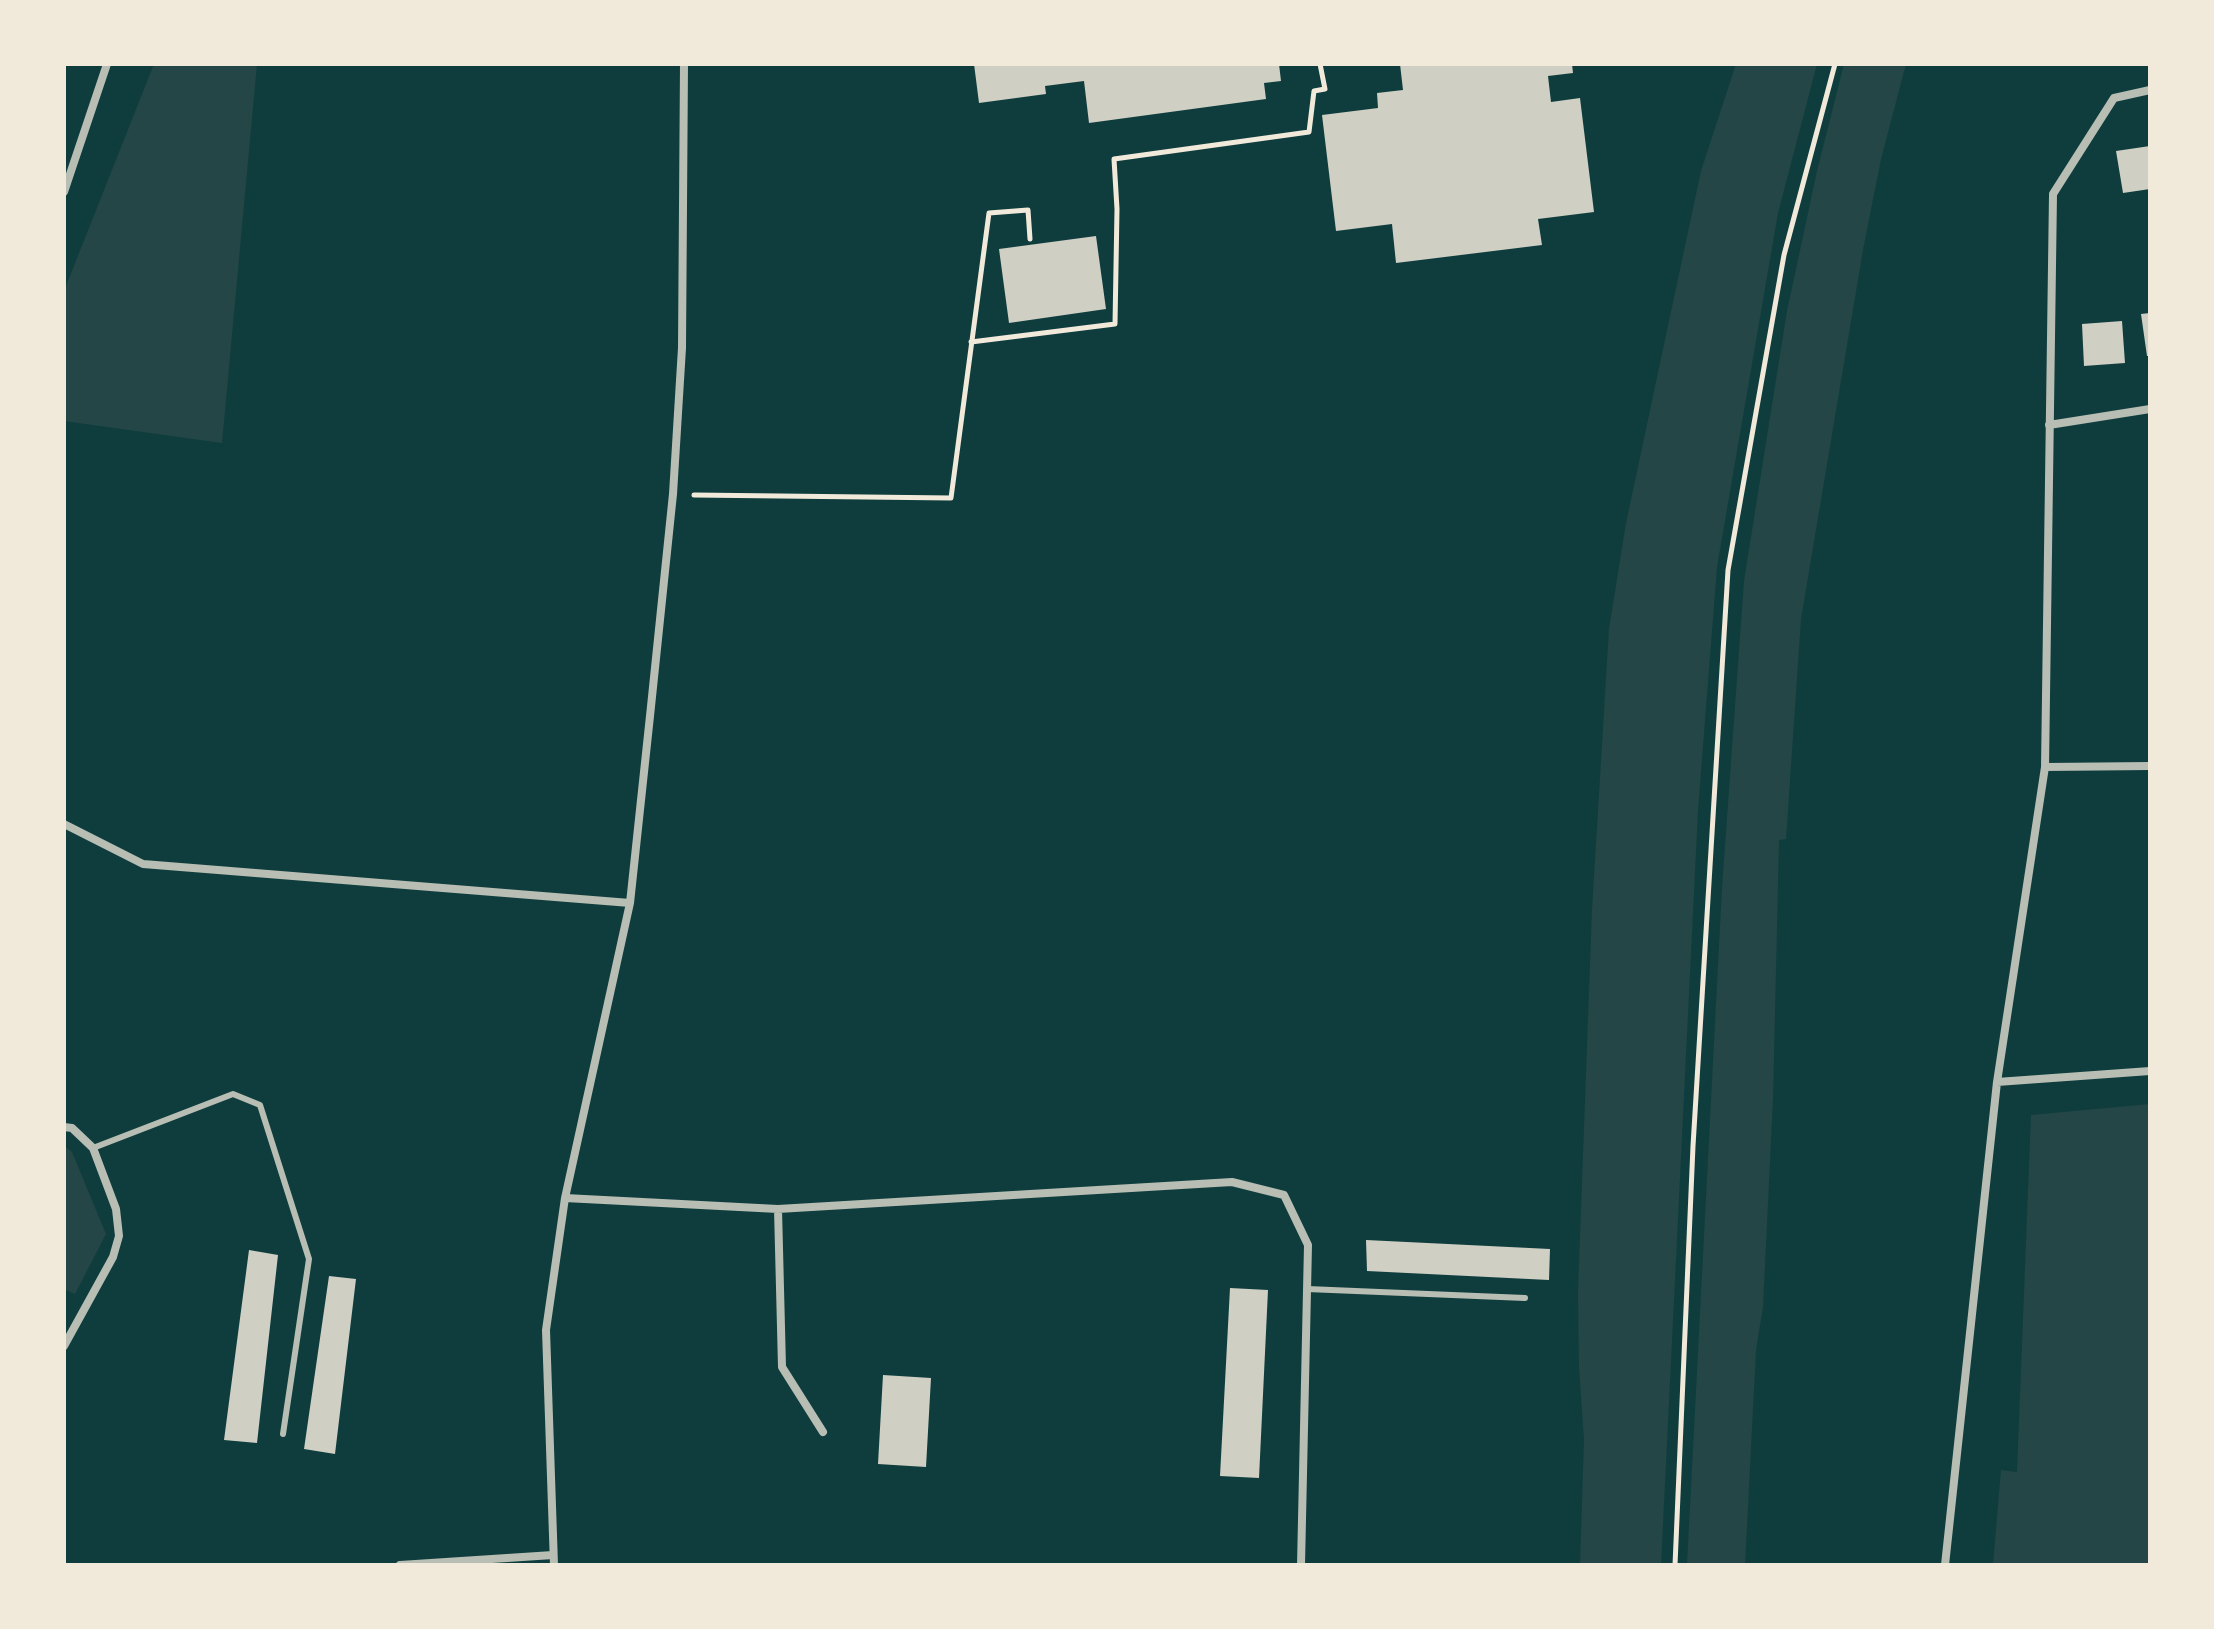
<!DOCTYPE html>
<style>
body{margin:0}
#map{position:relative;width:2214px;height:1629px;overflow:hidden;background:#0f3d3e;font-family:Figtree,sans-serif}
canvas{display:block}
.frame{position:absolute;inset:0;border:66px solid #f1e9da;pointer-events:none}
</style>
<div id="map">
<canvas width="2214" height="1629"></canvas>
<div class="frame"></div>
</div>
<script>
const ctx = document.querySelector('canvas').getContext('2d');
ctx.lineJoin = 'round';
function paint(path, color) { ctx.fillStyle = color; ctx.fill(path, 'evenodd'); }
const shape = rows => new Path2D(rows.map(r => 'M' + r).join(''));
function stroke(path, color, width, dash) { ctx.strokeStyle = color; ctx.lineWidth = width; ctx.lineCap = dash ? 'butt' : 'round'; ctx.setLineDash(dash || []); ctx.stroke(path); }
paint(shape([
 [154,64,257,64,222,443,64,421,64,291],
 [1736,64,1817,64,1778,213,1717,567,1698,810,1661,1565,1580,1565,1584,1440,1579,1367,1578,1292,1592,910,1609,629,1626,523,1701,171],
 [1844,64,1906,64,1881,159,1863,250,1801,619,1786,839,1779,840,1773,1099,1763,1307,1756,1350,1745,1565,1687,1565,1722,888,1744,581,1787,311,1817,171],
 [2150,1104,2150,1565,1993,1565,2001,1470,2017,1472,2031,1115],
 [64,1146,72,1152,106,1234,75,1294,64,1289]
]), '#244646');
paint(shape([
 [974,64,1279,64,1281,81,1264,83,1266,99,1089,123,1084,81,1045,86,1046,94,979,103],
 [1400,64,1572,64,1573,73,1548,76,1551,102,1580,98,1594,212,1538,219,1542,245,1396,263,1392,224,1336,231,1322,115,1378,108,1377,93,1403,90],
 [2150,146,2150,189,2123,193,2116,151],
 [1096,236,1106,309,1009,323,999,249],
 [2150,313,2150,356,2147,356,2141,314],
 [2122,321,2125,363,2084,366,2082,324],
 [1366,1240,1550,1249,1549,1280,1367,1271],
 [249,1250,278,1255,257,1443,224,1440],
 [329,1276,356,1279,335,1454,304,1449],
 [1230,1288,1268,1290,1259,1478,1220,1476],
 [883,1375,931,1378,926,1467,878,1464]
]), '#cfcfc3');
stroke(shape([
 [971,342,1115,324,1117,209,1114,159,1309,132,1314,91,1325,89,1320,64],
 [694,495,951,498,989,213,1028,210,1030,239],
 [1675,1565,1693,1146,1728,570,1784,255,1835,64]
]), '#f1e9da', 5);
stroke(shape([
 [93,1148,233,1094,260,1105,309,1259,283,1434],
 [1307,1289,1525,1298]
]), '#b8beb3', 6);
stroke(shape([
 [64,192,107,64],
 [2049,425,2150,409],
 [2045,767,2150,766],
 [64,824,143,864,630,903],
 [1997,1082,2150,1071],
 [64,1127,72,1128,93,1148,116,1209,119,1236,113,1257,64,1346],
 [565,1198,778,1209,1232,1182,1284,1195,1308,1245,1301,1565],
 [778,1209,782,1367,823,1432],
 [400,1565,553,1555],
 [554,1565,546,1330,565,1198,630,903,650,716,673,494,682,348,684,64],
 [1945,1565,1997,1082,2045,767,2053,194,2114,98,2150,90]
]), '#b8beb3', 8);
</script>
